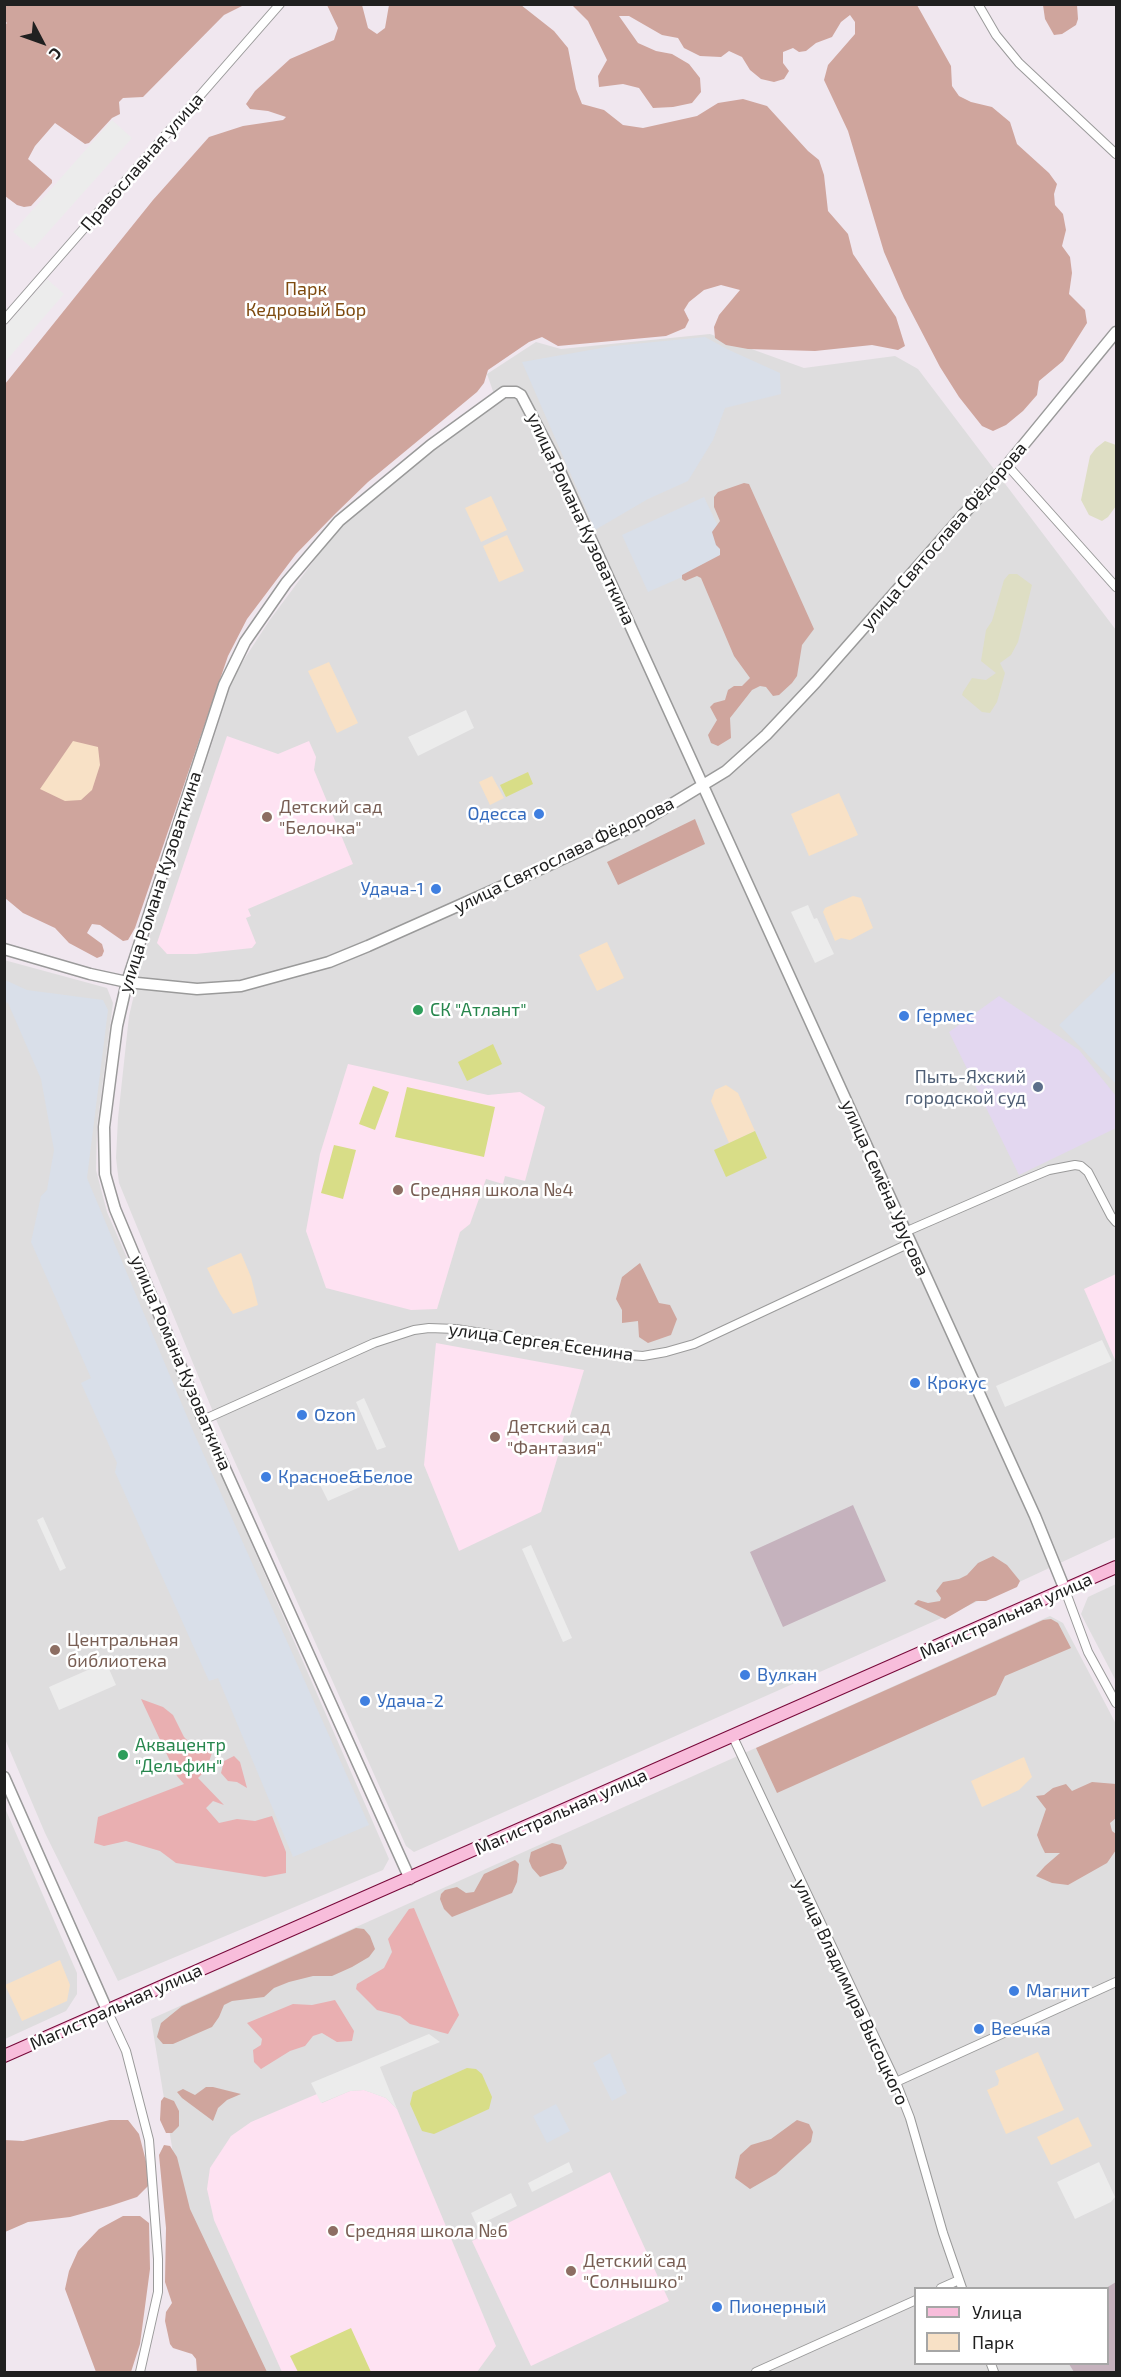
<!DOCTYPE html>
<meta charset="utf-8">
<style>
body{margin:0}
#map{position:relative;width:1121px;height:2377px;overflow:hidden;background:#f0e7ef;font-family:"Exo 2",sans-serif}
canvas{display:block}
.frame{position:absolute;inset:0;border:6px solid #202020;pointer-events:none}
.legend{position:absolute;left:914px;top:2287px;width:195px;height:78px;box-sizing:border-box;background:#fff;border:2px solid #a6a6a6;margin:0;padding:8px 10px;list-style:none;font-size:18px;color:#202020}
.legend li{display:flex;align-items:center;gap:12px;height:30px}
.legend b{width:30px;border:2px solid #a6a6a6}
.north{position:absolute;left:12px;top:12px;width:60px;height:60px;-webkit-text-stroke:4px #fff;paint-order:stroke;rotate:131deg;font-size:16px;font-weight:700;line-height:24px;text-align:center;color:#202020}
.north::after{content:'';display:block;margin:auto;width:21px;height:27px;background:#202020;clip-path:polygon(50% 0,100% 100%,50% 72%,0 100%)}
</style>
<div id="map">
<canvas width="1121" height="2377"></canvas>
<div class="frame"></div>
<ul class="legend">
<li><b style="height:8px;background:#f8bddb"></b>Улица</li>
<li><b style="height:16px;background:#f8e1c6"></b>Парк</li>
</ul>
<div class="north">С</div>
</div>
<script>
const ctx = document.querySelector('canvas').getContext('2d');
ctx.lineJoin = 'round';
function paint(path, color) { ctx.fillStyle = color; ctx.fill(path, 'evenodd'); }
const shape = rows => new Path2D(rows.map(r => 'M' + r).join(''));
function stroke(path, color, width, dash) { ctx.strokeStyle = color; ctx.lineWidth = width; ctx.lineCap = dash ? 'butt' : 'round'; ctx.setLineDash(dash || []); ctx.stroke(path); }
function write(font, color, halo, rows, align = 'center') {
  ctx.font = font + ' "Exo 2",sans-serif'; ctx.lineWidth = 5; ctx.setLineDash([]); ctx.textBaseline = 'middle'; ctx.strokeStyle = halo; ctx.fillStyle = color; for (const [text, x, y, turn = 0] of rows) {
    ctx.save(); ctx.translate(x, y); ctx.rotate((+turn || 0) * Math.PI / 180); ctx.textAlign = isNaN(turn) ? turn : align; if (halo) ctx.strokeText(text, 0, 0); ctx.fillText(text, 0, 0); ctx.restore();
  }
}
paint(shape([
 [710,334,804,368,895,356,918,369,1116,630,1116,1537,946,1616,414,1852,406,1846,218,1424,119,1183,116,1158,118,1118,129,1016,143,957,234,675,269,621,344,520,495,397,487,374,536,342,561,349],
 [4,960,107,988,113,1003,97,1127,96,1170,107,1212,389,1859,383,1870,118,1981,45,1833,5,1739],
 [1116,1584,1116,1681,1081,1614,1088,1597],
 [1050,1616,1063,1623,1116,1724,1116,2372,261,2372,182,2208,151,2019],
 [916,2288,1108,2288,1108,2364,916,2364],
 [4,1806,77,1973,77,1994,66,2011,5,2039]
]), '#deddde');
paint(shape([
 [999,996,1079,1050,1116,1096,1116,1128,1019,1175,949,1032]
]), '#e3d7f0');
paint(shape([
 [705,337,729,350,780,373,781,394,725,408,713,440,688,481,648,499,595,530,522,362,613,346],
 [704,497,732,555,648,592,622,535],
 [1116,970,1116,1084,1059,1025],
 [5,980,27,990,103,1000,108,1010,87,1178,194,1433,369,1825,293,1857,218,1678,209,1681,115,1472,117,1463,81,1383,91,1378,31,1242,41,1196,47,1190,54,1150,41,1079,8,1003,5,1002],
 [610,2053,627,2093,612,2101,593,2063],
 [556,2104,570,2131,547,2143,533,2116]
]), '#d9dfe9');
paint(shape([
 [227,736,278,754,309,741,316,757,314,770,353,864,248,909,251,916,246,918,256,943,252,948,196,954,167,954,157,943],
 [348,1064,488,1095,520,1092,545,1107,525,1181,505,1176,503,1184,486,1179,470,1224,460,1232,437,1309,411,1310,326,1288,306,1231,320,1154],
 [1116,1274,1116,1362,1084,1289],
 [436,1343,584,1370,541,1512,459,1551,424,1465],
 [364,2090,386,2098,397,2109,496,2346,477,2372,282,2372,214,2220,207,2189,210,2168,231,2136,251,2122,317,2094,322,2103,350,2091],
 [610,2172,669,2301,531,2366,472,2241]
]), '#fee2f2');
paint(shape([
 [853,1505,886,1581,783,1627,750,1552],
 [1116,2282,1116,2372,1074,2372,1069,2364,1108,2364,1108,2288,1106,2288]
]), '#c5b2bd');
paint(shape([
 [141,1699,163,1707,173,1715,184,1737,193,1746,212,1753,206,1770,198,1778,224,1805,213,1801,206,1808,219,1823,237,1819,255,1821,272,1816,286,1852,286,1873,265,1877,176,1863,160,1851,126,1841,104,1846,94,1843,98,1817,184,1784,177,1776],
 [234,1756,240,1762,247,1788,237,1782,228,1781,221,1773,224,1761],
 [414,1908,459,2015,448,2034,410,2024,400,2016,377,2010,356,1989,357,1984,384,1968,392,1952,388,1939,409,1909],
 [335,2000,354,2031,352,2041,337,2042,322,2033,313,2036,305,2046,290,2051,261,2069,254,2062,253,2050,261,2045,262,2039,247,2023,293,2004,312,2005]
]), '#e9afb1');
paint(shape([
 [5,4,244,4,244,5,224,15,143,97,123,98,119,102,120,114,112,118,89,143,85,144,55,123,35,146,28,159,52,180,52,183,31,206,24,207,17,205,5,196,4,26,7,23,5,21],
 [327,5,362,5,368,28,377,34,385,28,389,5,521,5,554,31,568,48,576,89,582,104,604,110,623,125,643,128,697,116,718,103,743,99,767,106,808,151,819,160,824,175,828,211,848,234,853,254,896,317,905,346,898,350,872,345,815,351,748,349,726,345,715,338,714,327,719,315,740,290,721,285,704,290,689,302,684,310,689,320,685,328,666,336,558,346,542,337,529,342,488,370,484,383,477,392,368,482,334,515,296,554,247,619,228,656,135,928,128,940,123,941,100,925,92,924,87,933,102,944,104,951,102,956,97,958,69,943,55,928,23,913,5,898,5,384,153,200,209,137,243,126,283,120,286,117,268,111,250,109,246,104,255,91,290,59,334,40,338,28],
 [572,5,917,5,951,66,952,86,959,96,971,102,992,107,1010,122,1017,144,1049,173,1057,184,1054,194,1055,205,1063,214,1066,230,1062,246,1070,257,1072,273,1069,294,1085,310,1087,323,1063,361,1039,381,1037,395,1023,411,1006,425,993,431,982,426,959,397,940,367,904,298,884,252,848,131,824,80,828,65,855,34,855,22,850,15,841,22,832,37,816,43,806,51,799,52,793,48,783,52,783,63,789,71,784,79,774,82,761,79,750,70,742,57,729,51,721,57,700,56,684,48,678,38,662,35,629,16,619,16,638,43,656,51,672,54,689,64,700,78,701,92,692,103,673,107,653,108,639,88,623,84,599,87,598,76,607,60,588,21],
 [1043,5,1077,5,1078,19,1076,25,1062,34,1054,35,1045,19],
 [744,483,749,484,814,629,802,645,797,676,792,683,779,695,773,696,766,687,760,686,752,690,730,718,731,738,718,746,711,743,708,735,717,720,710,707,714,703,725,700,728,690,734,686,742,686,750,678,734,656,701,578,697,576,685,581,682,579,682,575,720,555,720,549,716,545,712,532,720,521,714,507,714,497,718,492],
 [695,819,705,844,618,885,607,862],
 [640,1263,659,1303,670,1305,677,1319,671,1335,648,1343,639,1337,638,1321,622,1323,622,1310,616,1299,622,1277],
 [993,1556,1007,1565,1020,1581,1017,1587,986,1601,976,1601,945,1619,914,1604,918,1600,928,1603,940,1601,941,1598,936,1591,943,1582,959,1579,967,1575,978,1563],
 [1051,1619,1058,1623,1071,1648,1005,1676,996,1695,777,1793,756,1748,1043,1620],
 [1092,1782,1116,1784,1116,1818,1110,1823,1112,1831,1116,1834,1116,1850,1107,1863,1068,1885,1052,1883,1036,1876,1045,1866,1060,1853,1045,1853,1041,1845,1037,1835,1046,1809,1036,1796,1044,1795,1053,1788,1066,1784,1072,1791],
 [552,1843,561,1845,567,1863,563,1869,540,1877,532,1868,529,1861,531,1852],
 [515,1860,519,1864,517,1882,512,1893,452,1917,444,1909,440,1899,441,1894,445,1890,457,1887,466,1893,474,1892,484,1874],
 [356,1928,364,1929,370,1936,375,1949,369,1957,352,1967,332,1976,313,1976,289,1982,274,1988,264,1997,232,2001,224,2005,219,2017,212,2027,173,2044,163,2044,157,2037,161,2023,182,2006],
 [206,2087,213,2087,241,2094,227,2100,218,2108,213,2121,182,2098,177,2092,183,2089,195,2095],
 [164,2097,174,2101,179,2111,179,2126,172,2133,166,2133,160,2120,161,2101],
 [110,2120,128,2120,139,2134,149,2173,148,2186,137,2197,110,2206,70,2217,28,2222,5,2232,4,2140,23,2141],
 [797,2120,809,2124,813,2132,811,2142,776,2174,750,2189,735,2178,740,2155,751,2145,771,2139],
 [164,2145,170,2146,177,2157,190,2209,267,2372,197,2372,196,2359,192,2354,173,2348,170,2344,165,2321,166,2312,172,2303,165,2282,166,2228,159,2155],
 [123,2216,140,2216,149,2223,150,2269,140,2344,131,2372,96,2372,65,2289,69,2271,78,2251,99,2229]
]), '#cfa59d');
paint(shape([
 [1105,441,1116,445,1116,506,1108,517,1102,521,1089,515,1081,500,1090,456,1096,448],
 [1009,574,1017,574,1032,585,1018,642,1011,655,1000,663,1005,673,997,702,990,713,982,712,962,695,963,692,972,678,986,680,996,673,981,661,986,630,992,621,1004,580]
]), '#dedec4');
paint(shape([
 [491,496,507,530,481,542,465,508],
 [507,535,524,571,499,582,483,546],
 [329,662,358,723,337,733,308,671],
 [73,741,98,747,100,765,92,790,81,800,65,801,40,789],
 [492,776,504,798,490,805,479,782],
 [839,793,858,835,809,856,791,814],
 [853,896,861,898,873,928,850,940,841,938,835,941,823,912,825,908],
 [607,942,624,978,597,991,579,955],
 [726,1085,738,1093,755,1131,729,1143,711,1101,715,1090],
 [241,1253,251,1277,258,1305,233,1314,220,1294,207,1268],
 [1024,1757,1032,1777,1019,1790,982,1807,971,1781],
 [60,1960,70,1985,67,2001,22,2021,5,1985],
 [1038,2052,1064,2110,1006,2134,987,2090,998,2085,999,2080,995,2071],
 [1078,2117,1092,2146,1051,2165,1037,2137]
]), '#f8e1c6');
paint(shape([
 [528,772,533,784,506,797,500,785],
 [493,1044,502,1064,467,1081,458,1062],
 [373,1086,389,1092,375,1130,359,1124],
 [407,1087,495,1107,484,1157,395,1137],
 [755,1131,767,1158,726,1177,714,1150],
 [334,1145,356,1150,343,1199,321,1193],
 [467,2068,476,2069,482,2074,492,2097,489,2109,434,2134,422,2131,410,2104,413,2092],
 [351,2328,371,2372,298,2372,290,2356]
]), '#d8dd87');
paint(shape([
 [112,120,132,138,33,249,13,232],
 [47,279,64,294,5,362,5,327],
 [466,710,474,728,418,756,408,737],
 [808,905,814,919,817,918,834,954,815,963,791,912],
 [1102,1340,1112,1361,1005,1407,996,1386],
 [364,1398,386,1447,377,1450,356,1402],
 [353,1470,360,1487,328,1501,320,1485],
 [43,1517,66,1568,60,1571,37,1520],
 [531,1545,572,1638,563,1642,522,1549],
 [106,1662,116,1685,59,1710,49,1687],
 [429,2034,440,2042,380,2067,397,2109,386,2098,364,2090,350,2091,321,2103,311,2083],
 [569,2162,573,2172,532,2192,528,2183],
 [1099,2162,1115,2197,1111,2202,1075,2219,1057,2182],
 [511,2193,517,2206,477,2226,471,2213]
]), '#ececec');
const minor = shape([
 [978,4,996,35,1019,63,1116,154],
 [4,320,280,4],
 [1007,465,1116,587],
 [905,1232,1020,1182,1049,1170,1075,1165,1081,1166,1088,1172,1111,1216,1116,1222],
 [203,1420,374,1343,414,1330,429,1328,456,1329,616,1354,643,1356,666,1352,694,1344,910,1243],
 [1065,1590,1088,1652,1116,1703],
 [733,1737,896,2082,910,2118,943,2233,962,2288],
 [107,2010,126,2051,149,2140,158,2259,158,2292,140,2372],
 [896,2082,1116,1982],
 [941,2288,959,2280],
 [991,2364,994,2372],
 [756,2372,916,2300]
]);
const tertiary = shape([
 [4,949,90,974,127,982,197,989,241,986,329,962,368,946,534,872,642,822,726,771,766,735,816,682,1007,465,1116,332],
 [4,1777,107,2010],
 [410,1879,203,1420,115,1209,105,1174,104,1127,117,1026,127,982,224,685,245,642,286,583,339,521,431,445,504,392,516,392,521,395,554,458,1035,1516,1065,1590]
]);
const secondary = shape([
 [4,2056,1116,1567]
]);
stroke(minor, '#9a9a9a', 10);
stroke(tertiary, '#9a9a9a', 13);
stroke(secondary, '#770839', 14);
stroke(minor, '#fff', 8);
stroke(tertiary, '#fff', 10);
stroke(secondary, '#f8bddb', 12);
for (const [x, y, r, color] of [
 [539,814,6,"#3f7fe0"],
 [267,817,6,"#8d6e63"],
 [436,889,6,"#3f7fe0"],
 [418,1010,6,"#2e9e5b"],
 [904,1016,6,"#3f7fe0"],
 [1038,1087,6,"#5c6f8a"],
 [398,1190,6,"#8d6e63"],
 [915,1383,6,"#3f7fe0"],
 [302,1415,6,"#3f7fe0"],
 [495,1437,6,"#8d6e63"],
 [266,1477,6,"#3f7fe0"],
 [55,1650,6,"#8d6e63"],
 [745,1675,6,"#3f7fe0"],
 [365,1701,6,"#3f7fe0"],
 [123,1755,6,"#2e9e5b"],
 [1014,1991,6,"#3f7fe0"],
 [979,2029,6,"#3f7fe0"],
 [333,2231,6,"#8d6e63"],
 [571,2271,6,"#8d6e63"],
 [717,2307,6,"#3f7fe0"]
]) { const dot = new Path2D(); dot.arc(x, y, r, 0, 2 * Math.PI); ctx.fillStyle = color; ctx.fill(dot); stroke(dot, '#fff', 2); }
write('18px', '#202020', '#fff', [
 ["Православная улица",142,162,-49],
 ["улица Романа Кузоваткина",581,519,65],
 ["улица Святослава Фёдорова",944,536,-49],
 ["улица Святослава Фёдорова",564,855,-26],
 ["улица Романа Кузоваткина",160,882,-72],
 ["улица Семёна Урусова",885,1188,66],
 ["улица Сергея Есенина",541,1342,8],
 ["улица Романа Кузоваткина",181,1363,67],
 ["Магистральная улица",1006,1616,-24],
 ["Магистральная улица",561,1812,-24],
 ["улица Владимира Высоцкого",851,1992,65],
 ["Магистральная улица",116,2007,-24]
]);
write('18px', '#7e4a0f', '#fff', [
 ["Парк",306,289],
 ["Кедровый Бор",306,310]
]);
write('18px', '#785e54', '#fff', [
 ["Детский сад",279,807],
 ["\"Белочка\"",279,828],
 ["Средняя школа №4",410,1190],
 ["Детский сад",507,1427],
 ["\"Фантазия\"",507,1448],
 ["Центральная",67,1640],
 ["библиотека",67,1661],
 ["Средняя школа №6",345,2231],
 ["Детский сад",583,2261],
 ["\"Солнышко\"",583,2282]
], 'left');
write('18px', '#366cbe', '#fff', [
 ["Одесса",527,814,"right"],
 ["Удача-1",424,889,"right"],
 ["Гермес",916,1016],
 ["Крокус",927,1383],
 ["Ozon",314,1415],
 ["Красное&Белое",278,1477],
 ["Вулкан",757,1675],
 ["Удача-2",377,1701],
 ["Магнит",1026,1991],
 ["Веечка",991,2029],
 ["Пионерный",729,2307]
], 'left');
write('18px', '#27864d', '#fff', [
 ["СК \"Атлант\"",430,1010],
 ["Аквацентр",135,1745],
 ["\"Дельфин\"",135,1766]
], 'left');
write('18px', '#4e5e75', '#fff', [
 ["Пыть-Яхский",1026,1077],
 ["городской суд",1026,1098]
], 'right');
</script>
